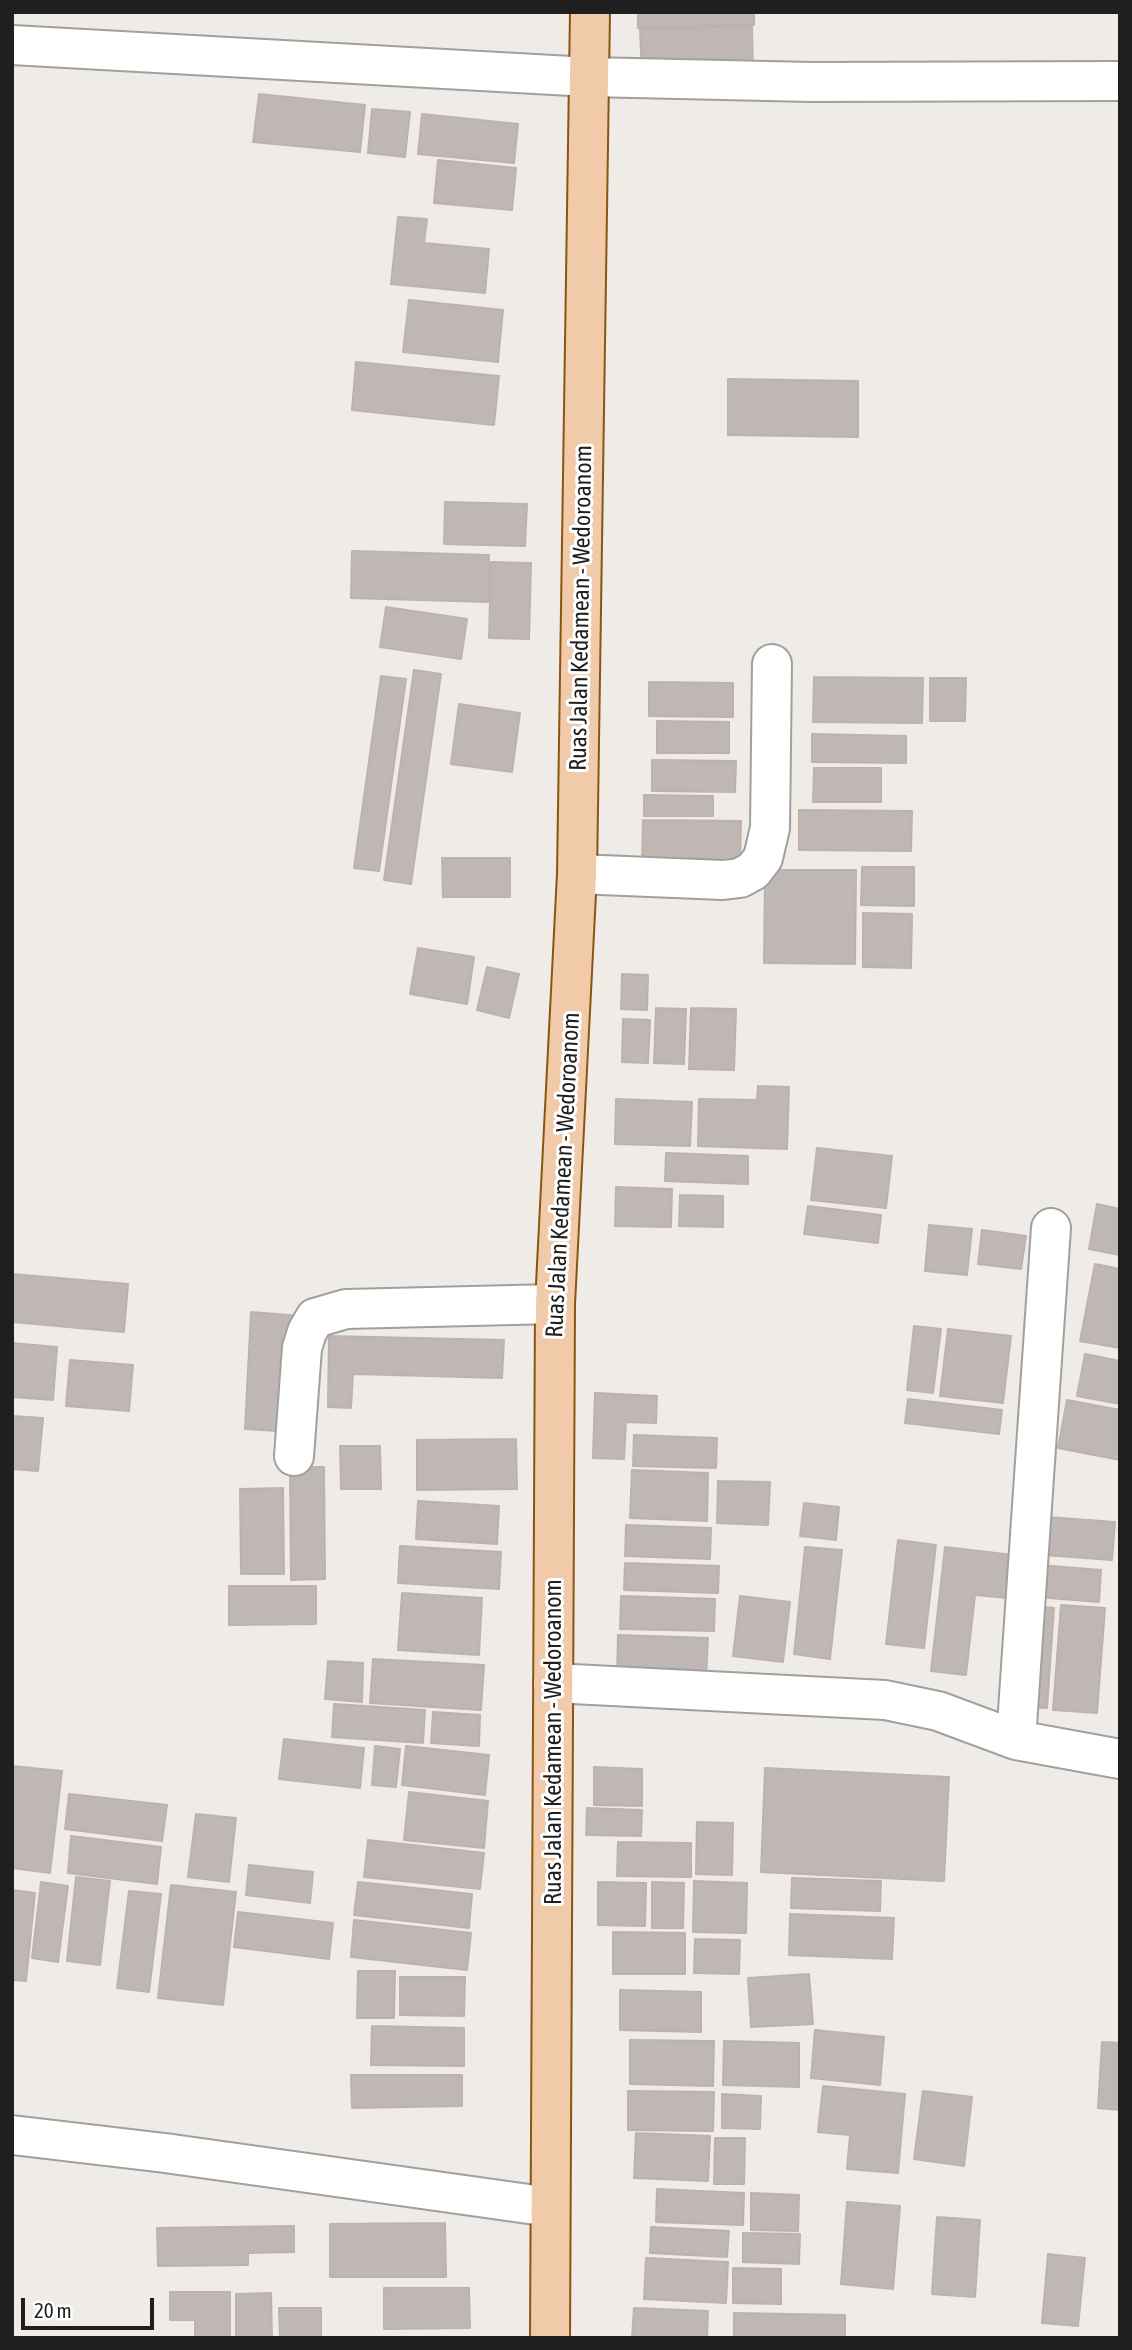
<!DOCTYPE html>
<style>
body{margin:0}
#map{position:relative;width:1132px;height:2350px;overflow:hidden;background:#efebe7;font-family:"Asap Condensed",sans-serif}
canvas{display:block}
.frame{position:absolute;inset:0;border:14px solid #1f1f1f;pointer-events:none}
.scale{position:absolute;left:21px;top:2298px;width:133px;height:32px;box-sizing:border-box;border:4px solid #1f1f1f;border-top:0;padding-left:9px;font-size:21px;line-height:24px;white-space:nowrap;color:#1f1f1f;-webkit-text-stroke:5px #fff;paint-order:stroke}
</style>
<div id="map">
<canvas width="1132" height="2350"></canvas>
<div class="frame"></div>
<div class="scale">20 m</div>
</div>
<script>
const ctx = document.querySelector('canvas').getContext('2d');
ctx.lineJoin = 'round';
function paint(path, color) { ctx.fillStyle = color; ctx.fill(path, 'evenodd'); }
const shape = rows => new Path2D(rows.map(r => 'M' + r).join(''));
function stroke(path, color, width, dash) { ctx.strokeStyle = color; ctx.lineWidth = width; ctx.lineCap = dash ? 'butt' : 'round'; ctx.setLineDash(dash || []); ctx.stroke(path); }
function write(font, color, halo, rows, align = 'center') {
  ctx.font = font + ' "Asap Condensed",sans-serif'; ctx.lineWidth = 6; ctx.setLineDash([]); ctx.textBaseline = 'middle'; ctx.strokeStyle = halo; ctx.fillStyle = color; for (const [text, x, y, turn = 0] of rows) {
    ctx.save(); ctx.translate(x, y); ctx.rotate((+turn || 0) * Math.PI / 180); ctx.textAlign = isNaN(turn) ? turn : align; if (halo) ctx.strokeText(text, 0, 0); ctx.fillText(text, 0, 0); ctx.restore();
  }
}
const building = shape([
 [638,12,754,12,754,25,638,28,638,12],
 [752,26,753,74,642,77,640,29,752,26],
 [259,94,365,105,360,152,253,142,259,94],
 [372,109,410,112,405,157,368,153,372,109],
 [422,114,518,124,514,163,418,154,422,114],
 [438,160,516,168,512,210,434,203,438,160],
 [398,217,427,219,424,243,489,249,485,293,391,284,398,217],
 [409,300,503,310,498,362,403,352,409,300],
 [356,362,499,376,494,425,352,410,356,362],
 [728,379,858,381,858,437,728,435,728,379],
 [445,502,527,504,525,546,444,544,445,502],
 [352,551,489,555,488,602,351,598,352,551],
 [491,562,531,563,529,639,489,638,491,562],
 [386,607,467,619,461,659,380,647,386,607],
 [414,670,441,674,411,884,384,880,414,670],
 [381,676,406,679,379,871,354,868,381,676],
 [814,677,923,678,922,723,813,722,814,677],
 [930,678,966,678,965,721,930,721,930,678],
 [649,682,733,683,733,717,649,716,649,682],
 [459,704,520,713,512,772,451,764,459,704],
 [657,721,729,722,729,753,657,753,657,721],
 [812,734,906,736,906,763,812,762,812,734],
 [652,760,736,761,735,792,652,791,652,760],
 [814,768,881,768,881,802,813,802,814,768],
 [644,795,713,796,713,816,644,816,644,795],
 [799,810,912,811,911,851,799,850,799,810],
 [643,820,741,821,740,867,642,866,643,820],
 [442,858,510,858,510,897,443,897,442,858],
 [862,867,914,867,914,906,861,905,862,867],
 [765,870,856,870,855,964,764,963,765,870],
 [863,913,912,914,911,968,863,967,863,913],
 [418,948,474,957,467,1004,410,994,418,948],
 [487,967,519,974,509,1018,477,1010,487,967],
 [622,974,648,975,647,1010,621,1009,622,974],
 [656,1008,686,1009,684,1064,654,1063,656,1008],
 [691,1008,736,1009,734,1070,689,1069,691,1008],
 [623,1019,650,1020,648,1063,622,1062,623,1019],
 [758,1086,789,1087,787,1149,698,1146,699,1099,757,1100,758,1086],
 [616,1099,692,1102,690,1146,615,1144,616,1099],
 [817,1148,892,1156,886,1208,811,1200,817,1148],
 [666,1153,748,1156,748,1184,665,1181,666,1153],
 [616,1187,672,1189,671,1227,615,1226,616,1187],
 [680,1195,723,1196,723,1227,679,1226,680,1195],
 [1097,1204,1120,1209,1120,1255,1089,1249,1097,1204],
 [808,1206,881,1215,878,1243,804,1234,808,1206],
 [929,1225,972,1229,967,1275,925,1271,929,1225],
 [982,1230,1026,1236,1021,1269,978,1264,982,1230],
 [1095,1264,1120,1269,1120,1348,1080,1341,1095,1264],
 [12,1274,128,1284,124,1332,12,1322,12,1274],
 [251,1312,301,1316,294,1432,245,1429,251,1312],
 [914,1326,941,1329,933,1393,907,1390,914,1326],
 [948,1329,1011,1336,1003,1403,940,1396,948,1329],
 [329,1336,504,1340,502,1378,353,1374,351,1408,328,1407,329,1336],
 [12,1343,57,1347,53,1400,12,1397,12,1343],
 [1085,1354,1120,1361,1120,1404,1077,1396,1085,1354],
 [70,1360,133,1365,129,1411,66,1406,70,1360],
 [595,1393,657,1396,656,1423,626,1422,624,1459,593,1458,595,1393],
 [908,1399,1002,1410,999,1434,905,1423,908,1399],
 [1067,1400,1120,1410,1120,1460,1058,1448,1067,1400],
 [12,1416,43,1418,38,1471,12,1469,12,1416],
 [634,1435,717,1438,716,1468,633,1466,634,1435],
 [516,1439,517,1489,417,1490,417,1440,516,1439],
 [340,1446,380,1446,381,1489,341,1489,340,1446],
 [290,1467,324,1467,325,1579,291,1580,290,1467],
 [632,1470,708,1473,707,1521,630,1518,632,1470],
 [718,1481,770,1482,768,1525,717,1523,718,1481],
 [283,1488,284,1574,241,1574,240,1489,283,1488],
 [418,1501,499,1506,497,1544,416,1539,418,1501],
 [804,1503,839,1507,836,1540,800,1536,804,1503],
 [1047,1517,1115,1522,1112,1560,1044,1555,1047,1517],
 [626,1525,711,1528,710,1559,625,1556,626,1525],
 [898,1540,936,1545,924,1648,886,1644,898,1540],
 [400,1546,501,1552,499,1589,398,1583,400,1546],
 [805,1547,842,1550,830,1659,794,1654,805,1547],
 [945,1547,1013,1555,1008,1598,975,1595,966,1675,931,1671,945,1547],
 [625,1563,719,1566,718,1593,624,1590,625,1563],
 [1040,1565,1101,1570,1099,1602,1037,1597,1040,1565],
 [229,1586,316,1586,316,1624,229,1625,229,1586],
 [402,1593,482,1598,479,1655,398,1650,402,1593],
 [621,1596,715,1599,714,1631,620,1629,621,1596],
 [740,1596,790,1602,783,1662,733,1656,740,1596],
 [1061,1605,1105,1608,1097,1713,1053,1710,1061,1605],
 [1034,1606,1054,1608,1047,1708,1027,1707,1034,1606],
 [618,1635,708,1638,706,1681,617,1679,618,1635],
 [373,1659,484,1665,481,1710,370,1703,373,1659],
 [328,1661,363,1663,362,1702,325,1699,328,1661],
 [334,1704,425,1710,423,1743,332,1737,334,1704],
 [433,1712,480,1715,479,1746,431,1743,433,1712],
 [284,1739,364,1748,360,1788,279,1779,284,1739],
 [375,1746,400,1749,396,1787,372,1785,375,1746],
 [406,1746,489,1755,485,1795,402,1785,406,1746],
 [12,1766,62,1771,50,1873,12,1868,12,1766],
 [594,1767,642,1769,642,1806,594,1805,594,1767],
 [765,1768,949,1777,944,1881,761,1872,765,1768],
 [409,1792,488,1801,484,1848,404,1840,409,1792],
 [69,1794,167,1805,162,1841,65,1829,69,1794],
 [587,1808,642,1810,641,1836,586,1835,587,1808],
 [196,1814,236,1818,229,1882,188,1877,196,1814],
 [697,1822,733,1823,732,1875,696,1874,697,1822],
 [71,1836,161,1847,157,1884,68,1873,71,1836],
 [368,1840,484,1853,480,1889,364,1877,368,1840],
 [618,1842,691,1843,691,1877,617,1876,618,1842],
 [249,1865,313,1872,310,1903,246,1895,249,1865],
 [76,1877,110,1881,100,1965,67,1961,76,1877],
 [792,1878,881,1881,880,1911,791,1908,792,1878],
 [694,1881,747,1883,746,1933,693,1932,694,1881],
 [41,1882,68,1886,58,1962,32,1958,41,1882],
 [358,1882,472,1894,469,1928,354,1915,358,1882],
 [598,1882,646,1883,645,1926,598,1925,598,1882],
 [652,1882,684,1883,683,1928,652,1928,652,1882],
 [171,1885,236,1892,223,2005,158,1998,171,1885],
 [12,1890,35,1893,26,1981,12,1980,12,1890],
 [129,1891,161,1894,149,1992,117,1988,129,1891],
 [238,1912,333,1923,329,1959,234,1947,238,1912],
 [790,1914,894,1918,892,1959,789,1955,790,1914],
 [354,1920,471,1933,467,1970,351,1957,354,1920],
 [613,1932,685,1933,685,1974,613,1974,613,1932],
 [695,1939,740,1940,739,1974,694,1973,695,1939],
 [358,1971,395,1971,394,2018,357,2018,358,1971],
 [809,1974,813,2024,751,2027,748,1978,809,1974],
 [400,1977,465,1977,464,2016,400,2015,400,1977],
 [620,1990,701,1992,701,2032,620,2030,620,1990],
 [372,2026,464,2028,464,2066,371,2065,372,2026],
 [815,2030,884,2037,880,2085,811,2078,815,2030],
 [630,2040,714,2041,713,2086,630,2084,630,2040],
 [724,2041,799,2043,799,2087,723,2085,724,2041],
 [1102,2042,1120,2043,1120,2110,1098,2108,1102,2042],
 [351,2075,462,2075,462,2106,352,2108,351,2075],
 [823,2086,905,2094,898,2173,847,2169,850,2135,818,2132,823,2086],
 [628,2091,714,2092,713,2131,628,2130,628,2091],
 [923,2091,972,2097,964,2166,914,2159,923,2091],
 [722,2094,761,2096,760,2129,722,2128,722,2094],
 [636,2133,710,2136,708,2181,634,2178,636,2133],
 [715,2138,745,2138,744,2184,714,2184,715,2138],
 [657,2189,744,2193,743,2225,656,2222,657,2189],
 [751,2193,799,2195,798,2231,751,2230,751,2193],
 [847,2202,900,2206,893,2289,841,2284,847,2202],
 [937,2217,980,2220,975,2297,932,2294,937,2217],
 [445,2223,446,2277,330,2277,330,2224,445,2223],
 [294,2226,294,2252,248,2253,248,2265,158,2266,157,2228,294,2226],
 [651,2227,729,2231,727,2257,650,2253,651,2227],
 [743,2233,800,2234,799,2264,743,2262,743,2233],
 [1048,2254,1085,2258,1078,2326,1042,2323,1048,2254],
 [646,2258,728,2262,726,2303,644,2299,646,2258],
 [733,2268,781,2269,781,2304,733,2303,733,2268],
 [384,2288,469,2288,470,2328,384,2329,384,2288],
 [170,2292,230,2292,230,2338,195,2338,195,2320,170,2320,170,2292],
 [271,2293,272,2338,236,2338,236,2294,271,2293],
 [279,2308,321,2308,321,2338,280,2338,279,2308],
 [634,2308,708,2311,707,2338,632,2338,634,2308],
 [734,2313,845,2315,845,2338,734,2338,734,2313]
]);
paint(building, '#bfb7b4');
stroke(building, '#bfb1ab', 2);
const minor = shape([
 [12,45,589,77,812,82,1120,81],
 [577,874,723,880,740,878,753,871,763,858,770,828,772,664],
 [294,1456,302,1348,307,1332,315,1318,346,1309,555,1304],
 [553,1683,885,1700,938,1711,1016,1740,1120,1759],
 [1016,1740,1051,1228],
 [12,2135,165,2153,550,2207]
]);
const major = shape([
 [550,2338,555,1304,577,874,590,12]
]);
stroke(minor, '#a0a0a0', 42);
stroke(major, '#895511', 42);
stroke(minor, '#fff', 38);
stroke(major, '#f1cba9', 38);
write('24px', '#1f1f1f', '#fff', [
 ["Ruas Jalan Kedamean - Wedoroanom",581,608,-89],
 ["Ruas Jalan Kedamean - Wedoroanom",563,1175,-87],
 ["Ruas Jalan Kedamean - Wedoroanom",553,1742,-90]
]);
</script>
